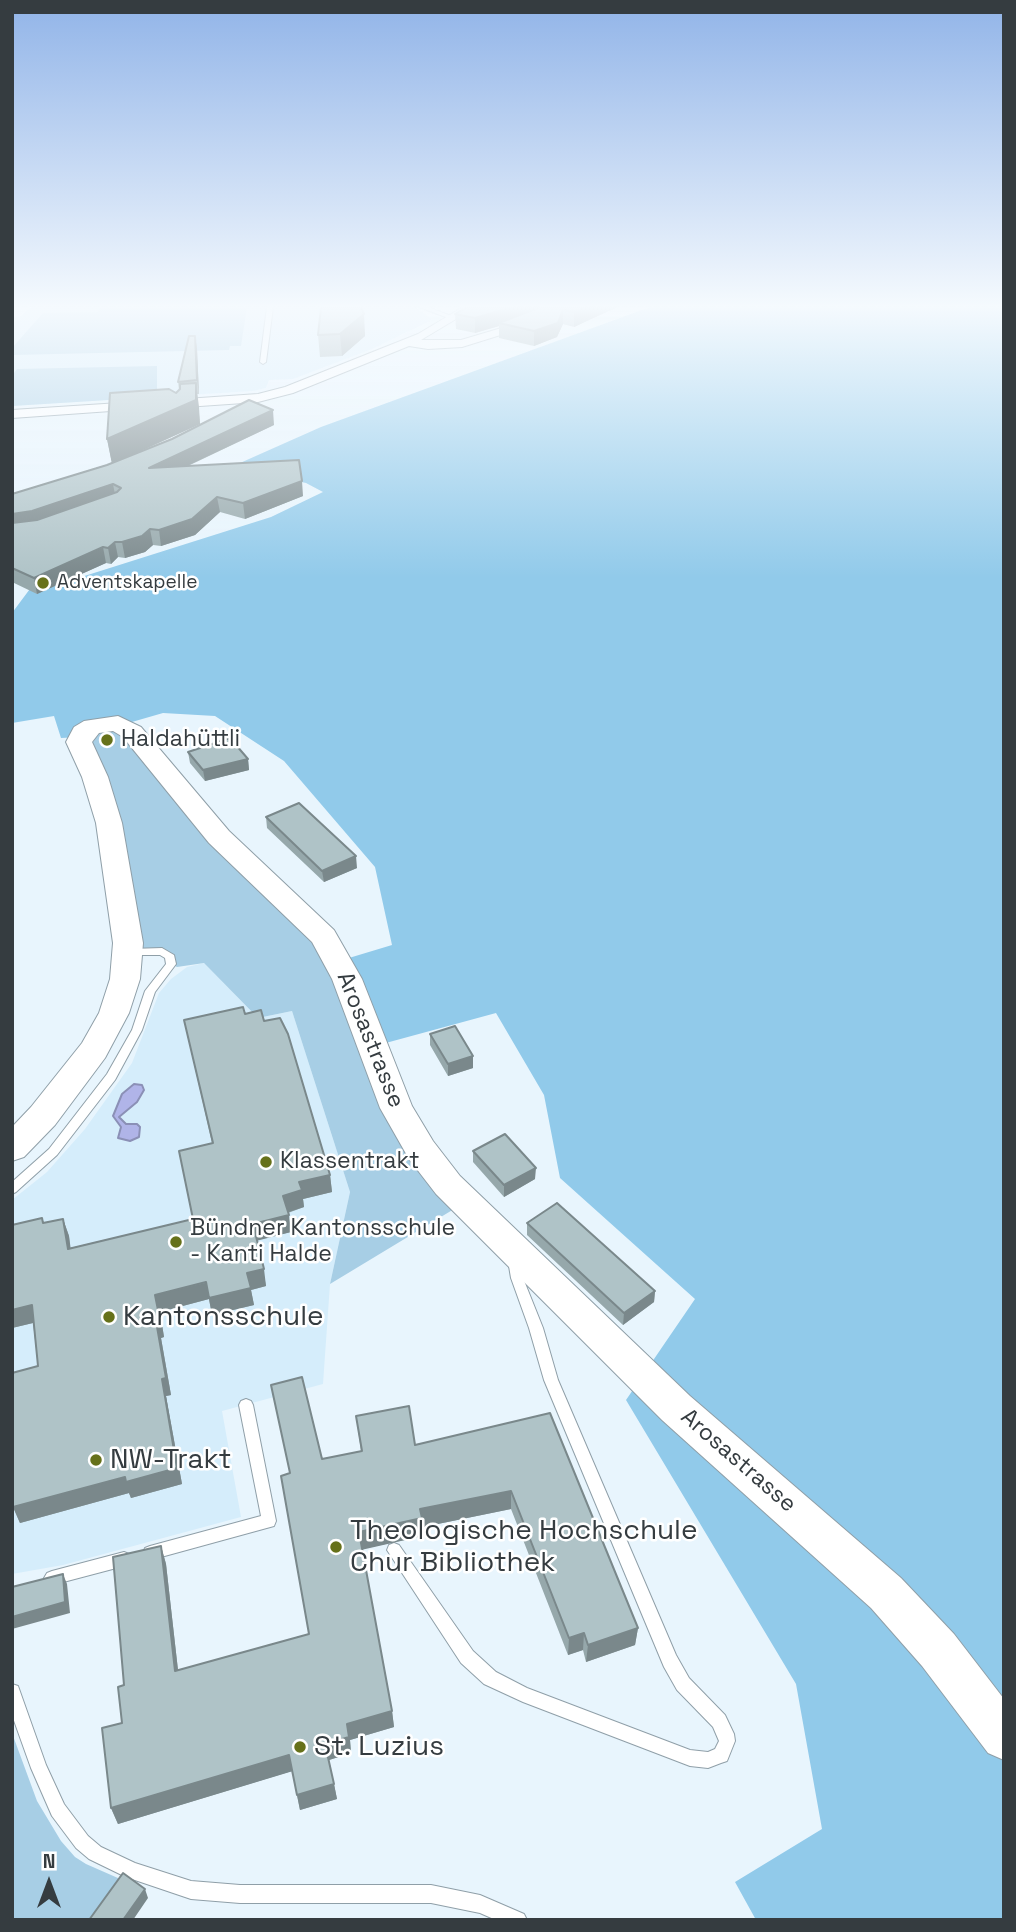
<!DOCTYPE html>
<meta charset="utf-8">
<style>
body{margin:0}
#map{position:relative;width:1016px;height:1932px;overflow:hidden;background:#e8f5fd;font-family:"Space Grotesk",sans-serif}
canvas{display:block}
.frame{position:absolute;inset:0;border:14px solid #353c40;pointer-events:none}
.north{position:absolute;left:14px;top:1848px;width:70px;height:70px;-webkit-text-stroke:5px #fff;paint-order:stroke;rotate:0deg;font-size:19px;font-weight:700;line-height:28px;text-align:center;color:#353c40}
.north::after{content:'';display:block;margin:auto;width:24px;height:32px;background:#353c40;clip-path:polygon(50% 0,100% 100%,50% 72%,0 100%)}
</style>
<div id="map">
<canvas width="1016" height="1932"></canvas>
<div class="frame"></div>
<div class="north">N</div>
</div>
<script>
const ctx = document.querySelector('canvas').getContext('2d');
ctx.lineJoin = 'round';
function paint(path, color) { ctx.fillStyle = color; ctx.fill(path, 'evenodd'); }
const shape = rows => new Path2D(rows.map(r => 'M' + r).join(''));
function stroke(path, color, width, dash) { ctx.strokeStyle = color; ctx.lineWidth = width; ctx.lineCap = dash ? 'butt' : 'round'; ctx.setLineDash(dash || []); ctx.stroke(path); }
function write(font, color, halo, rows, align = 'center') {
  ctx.font = font + ' "Space Grotesk",sans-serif'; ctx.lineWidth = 5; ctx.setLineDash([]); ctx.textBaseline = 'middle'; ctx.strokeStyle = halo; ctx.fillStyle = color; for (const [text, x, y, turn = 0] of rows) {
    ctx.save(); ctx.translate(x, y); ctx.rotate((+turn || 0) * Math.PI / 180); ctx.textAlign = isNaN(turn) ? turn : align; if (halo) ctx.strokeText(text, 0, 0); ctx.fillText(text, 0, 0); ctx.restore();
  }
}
paint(shape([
 [31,307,415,307,432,320,372,349,293,379,269,380,266,388,253,391,12,406,12,325],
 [204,963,258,1018,292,1011,350,1192,330,1284,323,1384,222,1411,241,1517,63,1565,12,1574,12,1200,47,1172,85,1129,132,1063,159,993,171,979,187,967]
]), '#d5edfb');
paint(shape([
 [100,307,247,307,241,346,230,346,229,350,12,355,12,348,43,313,98,312],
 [157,366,157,397,12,406,12,376,17,369],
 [110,722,304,917,386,1087,464,1203,330,1284,350,1192,292,1011,258,1018,204,963,177,967,171,964,167,954,128,953,80,737],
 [12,1733,37,1801,61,1841,75,1857,86,1864,127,1882,100,1920,12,1920]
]), '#a7cee5');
paint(shape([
 [650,307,1004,307,1004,1920,756,1920,735,1882,822,1829,796,1684,626,1400,695,1299,560,1178,544,1095,496,1013,371,1047,339,961,392,945,375,867,284,761,215,716,163,713,80,737,61,738,54,716,12,723,12,613,50,562,75,579,271,517,323,492,306,483,231,467,321,427]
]), '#91caea');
const water = shape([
 [134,1084,142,1085,144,1090,137,1102,119,1117,126,1124,137,1124,140,1127,139,1137,130,1141,118,1138,121,1127,113,1116,122,1094,134,1084]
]);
paint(water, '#b0b4e8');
stroke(water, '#8b90b6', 2);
const service = shape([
 [267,307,273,307,266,362,263,364,260,362,267,307],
 [419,307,428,307,456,318,451,319,419,307],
 [162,948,174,955,176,964,155,992,142,1030,115,1080,57,1155,16,1192,12,1194,12,1182,49,1149,107,1074,132,1030,145,991,166,964,165,958,160,955,131,955,126,952,131,949,162,948],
 [514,1255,518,1256,520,1260,523,1278,543,1328,558,1380,676,1655,689,1678,725,1715,734,1734,735,1741,727,1761,721,1763,708,1768,690,1766,523,1702,484,1684,461,1663,387,1550,389,1545,394,1543,399,1545,473,1651,496,1672,527,1688,690,1750,708,1752,715,1749,719,1741,713,1727,677,1690,664,1667,544,1380,529,1328,511,1278,508,1260,510,1256,514,1255],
 [246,1399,251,1401,253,1405,276,1521,274,1526,150,1560,145,1558,143,1553,145,1548,150,1546,261,1516,239,1405,241,1401,246,1399],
 [124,1552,129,1554,131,1559,129,1564,124,1566,52,1585,47,1583,44,1578,47,1573,52,1571,124,1552],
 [12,1684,18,1686,46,1765,64,1804,88,1836,101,1847,135,1863,191,1881,240,1885,431,1885,480,1895,524,1914,527,1920,496,1920,480,1913,431,1903,240,1903,191,1899,126,1877,89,1859,76,1848,52,1816,31,1768,12,1715,12,1684]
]);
const minor = shape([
 [463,307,476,307,421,340,461,340,515,324,555,307,570,307,523,328,462,347,428,349,409,346,293,393,258,402,171,408,165,404,171,400,258,394,285,387,418,334,463,307],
 [135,402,141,406,139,409,12,418,12,410,135,402]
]);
const secondary = shape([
 [118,716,141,727,229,831,334,930,362,979,412,1106,433,1141,460,1176,690,1396,901,1578,954,1634,1004,1699,1004,1760,988,1753,922,1666,871,1608,662,1420,436,1194,409,1159,380,1108,332,979,312,942,209,843,123,737,113,731,99,733,92,742,108,777,122,823,143,943,140,979,129,1013,105,1058,55,1125,24,1157,12,1161,12,1127,31,1107,82,1043,99,1013,110,979,113,943,96,823,82,777,66,742,74,727,84,721,118,716]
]);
stroke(service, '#8f9fa8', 2);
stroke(minor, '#8f9fa8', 2);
stroke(secondary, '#8f9fa8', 2);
paint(service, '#fff');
paint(minor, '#fff');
paint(secondary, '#fff');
paint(shape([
 [467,307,617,307,574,327,563,324,557,337,534,346,499,338,499,326,475,333,456,329,455,314],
 [362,309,365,336,342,356,320,357,318,335],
 [195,336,197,349,199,394,197,394,200,424,124,459,274,425,188,466,303,496,245,519,220,512,195,535,161,546,153,545,145,552,125,558,118,557,111,564,106,563,37,594,12,582,12,494,112,463,107,439,179,390,178,382],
 [188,752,248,759,249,770,205,781,190,763],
 [266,817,357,868,324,882,267,828],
 [245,1014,264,1021,330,1175,332,1192,303,1199,304,1207,288,1213,291,1232,257,1240,266,1286,251,1290,254,1305,212,1315,209,1299,160,1312,164,1337,161,1338,171,1395,166,1396,182,1484,131,1498,129,1493,20,1523,13,1507,38,1366,33,1323,12,1328,12,1225,44,1223,63,1219,69,1236,70,1248,193,1219,212,1143,184,1020],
 [430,1034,473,1068,448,1076,430,1045],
 [473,1151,535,1179,504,1197,473,1162],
 [527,1223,655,1291,654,1302,623,1325,527,1235],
 [271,1385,322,1459,361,1451,356,1416,415,1445,550,1413,638,1628,635,1645,586,1662,583,1650,568,1655,511,1509,423,1527,423,1536,362,1549,392,1711,394,1727,350,1740,351,1753,329,1760,337,1799,300,1810,292,1771,118,1824,111,1808,122,1723,124,1685,161,1546,166,1564,178,1670,309,1634,290,1473]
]), '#96a8ab');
paint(shape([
 [360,307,362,307,361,316,364,314,365,336,342,356,340,334],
 [513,307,548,307,499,323,499,326,475,333,475,318],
 [586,307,617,307,574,327,574,312],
 [563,309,563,324,557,337,534,346,534,331],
 [195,336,197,349,199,394,197,380],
 [196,383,199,407,200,424,112,464,107,439],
 [273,410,274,425,151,483,149,468],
 [302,481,303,496,245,519,243,503],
 [113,484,116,500,12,530,12,514],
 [217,497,220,512,195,535,161,546,159,530],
 [150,529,153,545,145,552,125,558,122,542],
 [115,542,118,557,111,564,108,548],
 [103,547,106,563,37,594,34,578],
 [248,759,249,770,205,781,203,770],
 [356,856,357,868,324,882,322,871],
 [473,1056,473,1068,448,1076,448,1064],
 [536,1168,535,1179,504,1197,504,1185],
 [330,1175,332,1192,303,1199,304,1207,286,1213,283,1196,299,1182],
 [289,1215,291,1232,256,1241,253,1224],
 [63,1219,69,1236,73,1266,68,1249],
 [264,1269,266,1286,251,1290,254,1305,212,1315,209,1299,160,1312,164,1337,161,1338,171,1395,166,1396,182,1484,131,1498,129,1493,20,1523,13,1507,162,1379,156,1321,155,1295],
 [655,1291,654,1302,623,1325,624,1313],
 [32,1305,37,1322,12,1328,12,1310],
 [511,1491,511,1509,423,1527,423,1536,361,1550,359,1532,420,1509],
 [161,1546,166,1564,180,1688,175,1671],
 [63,1574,67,1584,70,1613,12,1629,12,1617],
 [638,1628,635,1645,586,1662,588,1645],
 [584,1633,583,1650,568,1655,569,1638],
 [392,1711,394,1727,350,1740,351,1753,329,1760,325,1744,347,1724],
 [289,1755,293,1771,118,1824,111,1808],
 [334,1784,337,1799,300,1810,297,1795],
 [145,1889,148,1898,133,1920,123,1920]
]), '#7a888b');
const building = shape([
 [321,307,361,307,364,314,340,334,318,335,321,307],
 [467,307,513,307,475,318,455,314,467,307],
 [540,307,586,307,574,312,563,309,558,323,534,331,499,323,540,307],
 [189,336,195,336,197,380,178,382,189,336],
 [196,383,196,400,107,439,110,393,169,389,176,393,180,389,180,384,196,383],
 [249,400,273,410,149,468,299,460,302,481,243,503,217,497,192,519,159,530,150,529,142,536,122,542,115,542,108,548,103,547,34,578,12,568,12,523,37,520,117,492,121,488,113,484,32,511,12,514,12,494,107,465,172,439,249,400],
 [230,738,248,759,203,770,188,752,230,738],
 [299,803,356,856,322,871,266,817,299,803],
 [243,1007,245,1014,261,1010,264,1021,280,1018,288,1034,330,1175,299,1182,302,1190,283,1196,289,1215,253,1224,264,1269,247,1273,251,1288,209,1298,206,1282,155,1295,160,1320,156,1321,166,1378,162,1379,177,1468,126,1482,125,1477,13,1507,12,1493,12,1373,38,1366,32,1305,12,1310,12,1225,42,1218,43,1223,63,1219,68,1249,193,1219,179,1151,213,1143,184,1020,243,1007],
 [455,1026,473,1056,448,1064,430,1034,455,1026],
 [505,1134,536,1168,504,1185,473,1151,505,1134],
 [557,1203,655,1291,624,1313,527,1223,557,1203],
 [302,1377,322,1459,362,1451,356,1416,409,1406,415,1445,550,1413,638,1628,588,1645,584,1633,569,1638,511,1491,420,1509,422,1518,359,1532,392,1711,347,1724,349,1737,325,1744,334,1784,297,1795,289,1755,111,1808,102,1728,122,1723,118,1687,124,1685,113,1557,161,1546,175,1671,309,1634,281,1476,290,1473,271,1385,302,1377],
 [63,1574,65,1602,12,1617,12,1587,63,1574],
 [123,1873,145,1889,123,1920,89,1920,123,1873]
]);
paint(building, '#afc3c7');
stroke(building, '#7a888b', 2);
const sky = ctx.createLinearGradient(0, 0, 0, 578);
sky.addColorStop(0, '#91b4e8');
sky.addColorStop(0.53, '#f5fafe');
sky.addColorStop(1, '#f5fafe00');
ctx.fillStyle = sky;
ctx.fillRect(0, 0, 1016, 578);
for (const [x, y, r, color] of [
 [43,583,7,"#66711a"],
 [107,740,7,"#66711a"],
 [266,1162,7,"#66711a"],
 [176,1242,7,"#66711a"],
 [109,1317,7,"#66711a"],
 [96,1460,7,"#66711a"],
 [336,1547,7,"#66711a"],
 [300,1747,7,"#66711a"]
]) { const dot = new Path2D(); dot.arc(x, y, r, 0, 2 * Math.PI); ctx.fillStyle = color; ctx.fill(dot); stroke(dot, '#fff', 2.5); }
write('19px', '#353c40', '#fff', [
 ["Adventskapelle",57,583]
], 'left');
write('23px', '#353c40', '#fff', [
 ["Haldahüttli",121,740],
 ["Klassentrakt",280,1162],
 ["Bündner Kantonsschule",190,1229],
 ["- Kanti Halde",190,1255]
], 'left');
write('23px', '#353c40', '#fff', [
 ["Arosastrasse",370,1040,68],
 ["Arosastrasse",738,1461,41]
]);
write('28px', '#353c40', '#fff', [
 ["Kantonsschule",123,1317],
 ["NW-Trakt",110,1460],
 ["Theologische Hochschule",350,1531],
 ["Chur Bibliothek",350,1563],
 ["St. Luzius",314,1747]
], 'left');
</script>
